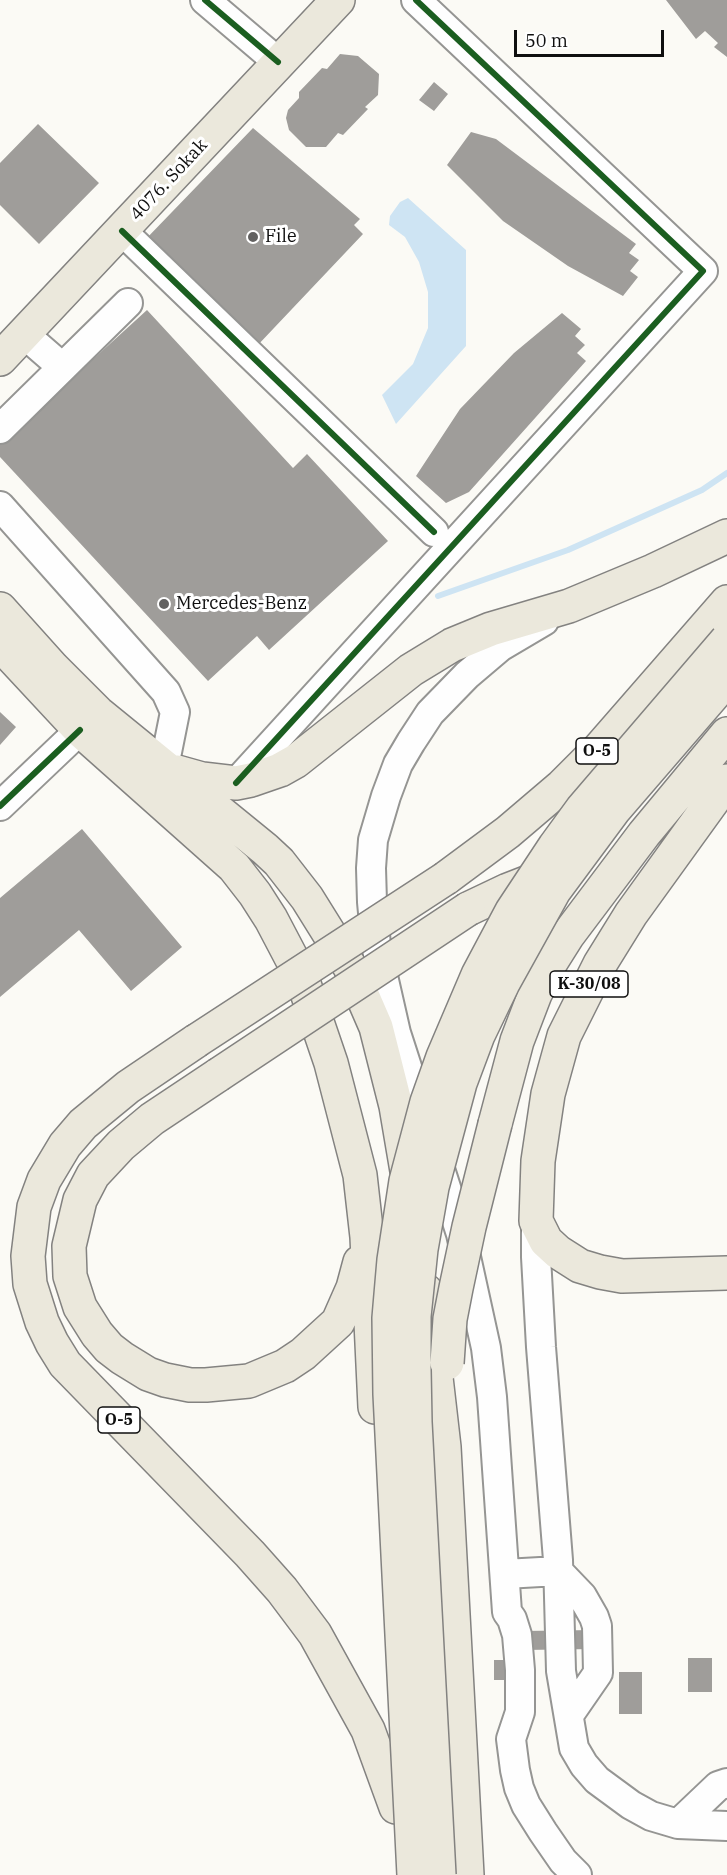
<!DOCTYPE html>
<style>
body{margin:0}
#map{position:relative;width:727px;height:1875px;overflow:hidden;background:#fbfaf5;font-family:"IBM Plex Serif",serif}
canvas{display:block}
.scale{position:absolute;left:514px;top:30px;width:150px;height:27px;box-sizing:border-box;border:3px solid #0f0f0f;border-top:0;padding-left:8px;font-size:18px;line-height:21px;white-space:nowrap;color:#0f0f0f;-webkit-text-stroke:4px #fff;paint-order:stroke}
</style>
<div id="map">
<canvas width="727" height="1875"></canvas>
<div class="scale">50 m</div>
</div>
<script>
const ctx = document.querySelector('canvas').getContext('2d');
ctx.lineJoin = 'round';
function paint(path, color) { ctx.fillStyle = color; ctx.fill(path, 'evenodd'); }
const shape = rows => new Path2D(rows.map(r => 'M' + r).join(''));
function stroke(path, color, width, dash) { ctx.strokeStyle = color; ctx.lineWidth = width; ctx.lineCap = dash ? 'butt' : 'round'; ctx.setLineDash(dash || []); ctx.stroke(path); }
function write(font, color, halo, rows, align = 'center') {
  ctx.font = font + ' "IBM Plex Serif",serif'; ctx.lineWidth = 6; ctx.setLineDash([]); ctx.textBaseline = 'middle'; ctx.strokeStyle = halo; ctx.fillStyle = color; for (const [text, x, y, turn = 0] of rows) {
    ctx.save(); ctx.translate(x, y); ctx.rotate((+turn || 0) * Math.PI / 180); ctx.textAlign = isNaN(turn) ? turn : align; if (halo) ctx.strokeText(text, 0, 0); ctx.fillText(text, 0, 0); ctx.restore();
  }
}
paint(shape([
 [408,198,466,250,466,346,396,424,382,395,413,364,428,328,428,292,419,262,405,237,389,225,390,216,400,202]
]), '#cee4f3');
stroke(shape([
 [438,596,568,550,702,490,727,473]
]), '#cee4f3', 6);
paint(shape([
 [666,0,727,0,727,57,714,47,718,43,705,31,696,39],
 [340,54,358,56,379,74,378,95,365,107,368,109,343,135,338,133,326,147,306,147,289,130,286,118,288,110,299,98,299,92,322,68,327,69],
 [434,82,448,94,434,111,419,100],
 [38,124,99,183,39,244,0,205,0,163],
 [253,128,360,219,354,225,363,234,256,347,144,241],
 [471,132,496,139,636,244,629,253,639,260,630,271,638,277,623,296,568,266,503,221,447,165],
 [147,310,293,468,307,454,388,541,269,650,257,636,208,681,0,457,0,444],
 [562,313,581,329,575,336,585,345,577,353,586,361,469,492,446,503,416,476,460,409,514,353],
 [0,712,16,727,0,745],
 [82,829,182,947,131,991,79,930,0,997,0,898],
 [595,1630,595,1649,524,1650,523,1631],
 [688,1658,712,1658,712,1692,688,1692],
 [494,1660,530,1660,530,1680,494,1680],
 [619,1672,642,1672,642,1714,619,1714]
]), '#9f9d9a');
const minor = shape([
 [205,0,278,62],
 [122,231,434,532],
 [24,334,62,367],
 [0,429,128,303],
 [0,506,166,692,175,712,164,767],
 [544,621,500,647,467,675,430,713,411,742,398,764,386,796,373,840,371,868,372,902,376,945,396,1033,461,1234,486,1348,492,1397,507,1612,512,1619,517,1635,520,1670,520,1712,511,1739,515,1770,519,1788,526,1805,543,1832,563,1861,577,1875],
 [236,783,703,271,416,0],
 [0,806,80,730],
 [536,1221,536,1257,541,1347,558,1560,561,1671,574,1748,584,1765,597,1780,631,1805,651,1816,678,1824,727,1826],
 [505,1574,558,1571,582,1596,594,1617,597,1626,598,1673,569,1715],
 [678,1824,718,1786,727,1783]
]);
const major = shape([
 [0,359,338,0],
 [0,609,53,668,98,713,265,849,279,862,307,898,350,967,376,1027,396,1106,408,1177],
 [0,644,80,730,234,867,255,894,271,919,302,978,331,1063,360,1175,367,1237,375,1407],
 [177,772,202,779,236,783,251,780,280,770,296,761,411,670,452,645,491,629,569,606,653,571,727,536],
 [727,781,631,914,600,964,564,1036,548,1094,538,1161,536,1221,546,1241,558,1252,580,1266,600,1272,622,1276,727,1273],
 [446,878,508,832,562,786,598,750,727,602],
 [468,909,508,890,549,874],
 [196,1041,128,1087,83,1124,65,1145,44,1180,34,1207,28,1256,30,1284,42,1322,52,1343,65,1364,250,1554,282,1590,315,1634,368,1730,396,1807],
 [218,1075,152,1119,121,1145,93,1175,80,1200,69,1246,70,1276,80,1307,97,1334,109,1348,122,1358,148,1374,165,1380,190,1385,206,1385,249,1381,285,1366,303,1354,338,1322,353,1288,360,1262],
 [495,1124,517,1041,535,994,551,962,568,935,644,834,727,734],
 [426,1291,444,1447,467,1875]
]);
stroke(minor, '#959593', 32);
stroke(major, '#838280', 36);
stroke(minor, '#fefefe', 28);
stroke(major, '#ebe8dc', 33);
const majorBridge = shape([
 [196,1041,446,878],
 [218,1075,468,909],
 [447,1363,450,1319,456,1288,469,1227,495,1124],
 [414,1875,390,1394,389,1318,394,1260,406,1181,427,1102,443,1057,478,975,512,911,555,846,582,809,727,640],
 [439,1875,415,1422,414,1369,414,1316,421,1249,432,1187,460,1083,478,1035,503,983,554,891,614,810,727,679]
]);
stroke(majorBridge, '#838280', 36, []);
stroke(majorBridge, '#ebe8dc', 33);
stroke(shape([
 [205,0,278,62],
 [122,231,434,532],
 [236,783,703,271,416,0],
 [0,806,80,730]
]), '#1b5e20', 6);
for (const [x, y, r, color] of [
 [253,237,6,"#626160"],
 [164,604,6,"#626160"]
]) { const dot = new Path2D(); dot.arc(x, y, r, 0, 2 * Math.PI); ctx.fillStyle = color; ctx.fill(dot); stroke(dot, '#fff', 2); }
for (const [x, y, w] of [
 [597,751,42],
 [589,984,78],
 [119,1420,42]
]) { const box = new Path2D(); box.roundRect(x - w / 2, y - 13, w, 26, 4.5); ctx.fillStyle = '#fff'; ctx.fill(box); stroke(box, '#0f0f0f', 1.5); }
write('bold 16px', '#0f0f0f', null, [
 ["O-5",597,751],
 ["K-30/08",589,984],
 ["O-5",119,1420]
]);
write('18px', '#0f0f0f', '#fff', [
 ["4076. Sokak",169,180,-47]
]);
write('18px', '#0f0f0f', '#fff', [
 ["File",265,237],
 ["Mercedes-Benz",176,604]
], 'left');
</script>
